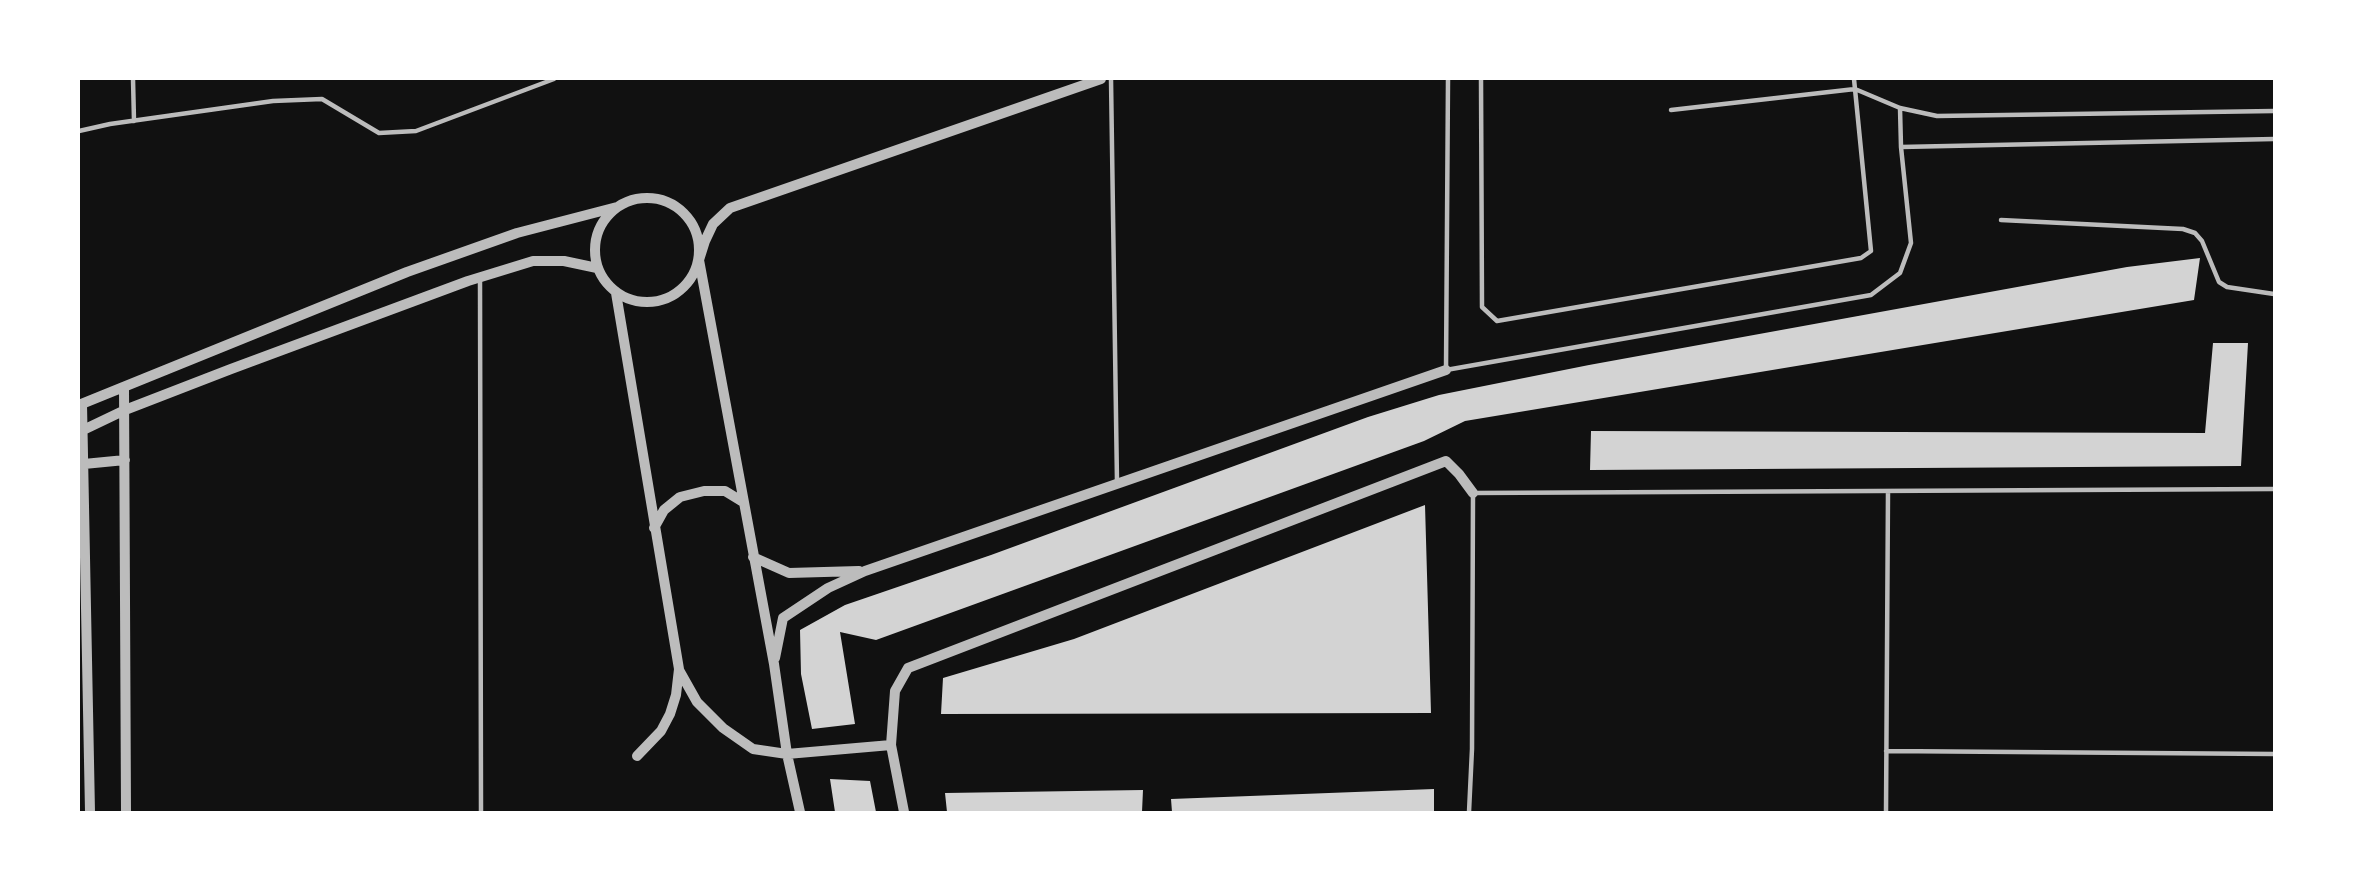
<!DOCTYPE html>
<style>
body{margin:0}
#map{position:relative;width:2353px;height:891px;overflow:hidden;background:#111;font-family:"Asap Condensed",sans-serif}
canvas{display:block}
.frame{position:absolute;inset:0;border:80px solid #fff;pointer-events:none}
</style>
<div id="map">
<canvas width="2353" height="891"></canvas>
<div class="frame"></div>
</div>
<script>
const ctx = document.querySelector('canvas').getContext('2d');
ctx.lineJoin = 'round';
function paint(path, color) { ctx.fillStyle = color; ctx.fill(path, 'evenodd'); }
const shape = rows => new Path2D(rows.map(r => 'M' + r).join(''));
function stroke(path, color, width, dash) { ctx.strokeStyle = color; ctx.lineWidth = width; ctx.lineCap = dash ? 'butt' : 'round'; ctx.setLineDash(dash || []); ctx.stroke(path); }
paint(shape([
 [2200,258,2194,300,1465,421,1424,441,876,640,840,632,855,724,812,729,801,674,800,630,845,605,991,555,1368,417,1439,395,1589,365,2127,267],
 [2213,343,2248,343,2241,466,1590,470,1591,431,2205,433],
 [1425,505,1431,713,941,714,943,678,1074,639],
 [830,779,870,781,876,812,835,812],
 [1434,789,1434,812,1172,812,1171,799],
 [1143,790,1142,812,947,812,945,793]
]), '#d3d3d3');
stroke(shape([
 [133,79,134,121],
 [1111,79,1117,482],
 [1448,79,1446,370,1871,295,1900,273,1911,243,1901,147,1900,108],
 [1481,79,1482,307,1497,321,1861,258,1871,251,1854,79],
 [1671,110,1855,89,1900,108,1937,116,2274,111],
 [79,131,110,124,273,101,322,99,379,133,416,131,554,79],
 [1901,147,2274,139],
 [2001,220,2183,229,2195,233,2202,241,2219,282,2227,287,2274,294],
 [480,278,481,812],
 [1886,751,2274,754],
 [1469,812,1472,749,1473,493,2274,489],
 [1886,812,1888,491]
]), '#bcbcbc', 4.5);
stroke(shape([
 '595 250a52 52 0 1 1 104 0a52 52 0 1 1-104 0Z',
 [616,293,679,669,676,695,670,714,661,731,637,756],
 [124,387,126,812],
 [82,404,90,812],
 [79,405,407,272,517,233,617,207],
 [79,432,125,410,231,369,468,281,533,261,564,261,597,268],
 [84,464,125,460],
 [654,528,664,510,680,497,704,491,725,491,743,502],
 [753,557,789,573,859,571],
 [775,658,783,618,828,588,865,571,1446,370],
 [679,670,697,702,723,728,753,749,787,754,891,745],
 [800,812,787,754,774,664,699,260,705,241,713,224,730,208,1101,79],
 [904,812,891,745,895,691,908,668,1446,461,1459,474,1473,493]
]), '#bcbcbc', 10);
</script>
